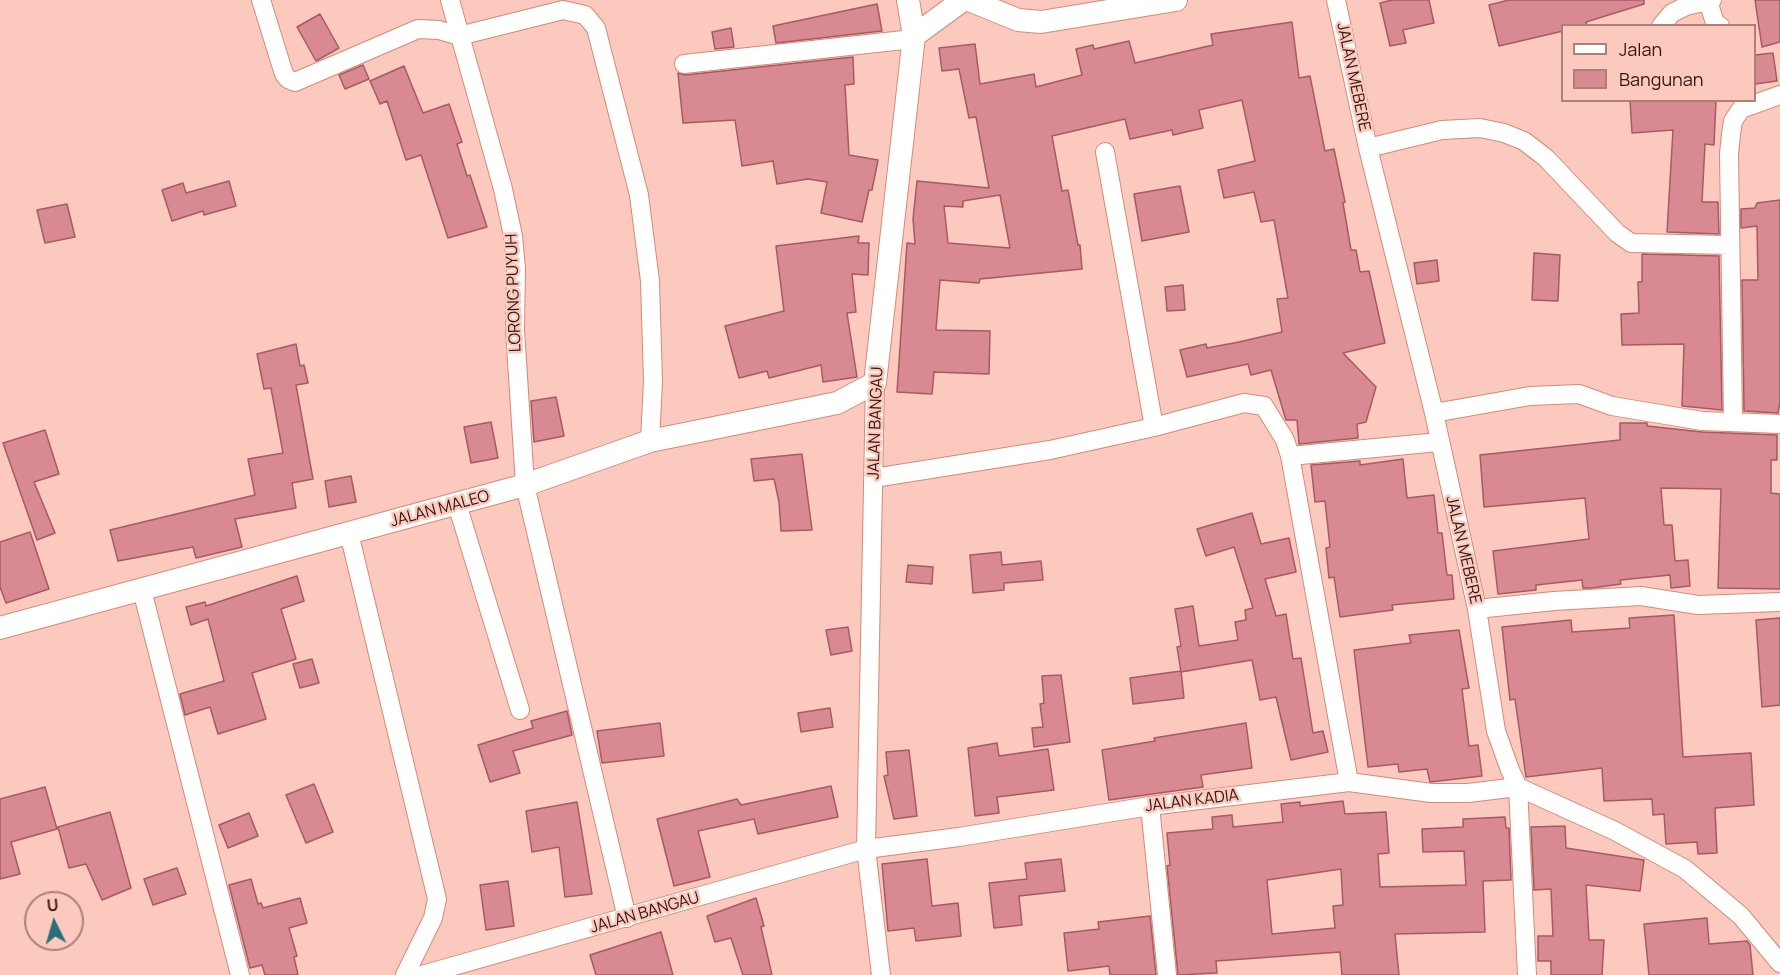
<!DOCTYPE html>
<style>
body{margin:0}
#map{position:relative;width:1780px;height:975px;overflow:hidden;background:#fbc9bd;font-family:Manrope,sans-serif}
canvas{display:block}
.legend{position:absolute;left:1561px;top:24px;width:195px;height:78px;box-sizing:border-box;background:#fbc9bd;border:2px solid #ab8177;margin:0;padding:8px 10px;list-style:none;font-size:18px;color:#33150f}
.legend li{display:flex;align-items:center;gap:12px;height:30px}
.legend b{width:30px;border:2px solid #ab8177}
.north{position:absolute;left:24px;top:891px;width:60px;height:60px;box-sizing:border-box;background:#fbc9bd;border:2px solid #ab8177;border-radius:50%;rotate:355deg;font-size:16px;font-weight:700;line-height:24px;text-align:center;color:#33150f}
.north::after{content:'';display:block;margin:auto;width:21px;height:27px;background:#286e7c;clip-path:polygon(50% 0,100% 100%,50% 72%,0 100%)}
</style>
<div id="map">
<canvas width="1780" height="975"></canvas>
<ul class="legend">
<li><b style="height:8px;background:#fff"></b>Jalan</li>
<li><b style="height:16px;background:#d98991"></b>Bangunan</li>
</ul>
<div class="north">U</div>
</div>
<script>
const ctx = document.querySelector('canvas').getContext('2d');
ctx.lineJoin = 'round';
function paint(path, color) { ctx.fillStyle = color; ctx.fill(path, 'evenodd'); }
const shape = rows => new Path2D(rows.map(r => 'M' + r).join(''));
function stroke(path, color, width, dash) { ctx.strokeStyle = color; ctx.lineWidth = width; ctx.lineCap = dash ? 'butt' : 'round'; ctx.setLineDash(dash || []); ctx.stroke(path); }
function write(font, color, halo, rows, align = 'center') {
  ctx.font = font + ' Manrope,sans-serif'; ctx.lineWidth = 5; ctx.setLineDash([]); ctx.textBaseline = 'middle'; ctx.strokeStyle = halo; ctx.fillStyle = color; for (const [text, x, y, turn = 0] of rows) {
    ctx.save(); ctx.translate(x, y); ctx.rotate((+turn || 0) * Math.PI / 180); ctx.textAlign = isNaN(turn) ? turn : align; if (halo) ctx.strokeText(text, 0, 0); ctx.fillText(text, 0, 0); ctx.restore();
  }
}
const building = shape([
 [1392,0,1429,0,1434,23,1403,30,1406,43,1390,46,1380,3,1392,0],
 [1509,0,1644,0,1644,4,1586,22,1587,26,1563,26,1563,31,1499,46,1489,5,1509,0],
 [1755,0,1780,0,1780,42,1762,47,1755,0],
 [877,4,882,31,776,43,773,26,877,4],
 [320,14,339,48,316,61,297,27,320,14],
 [1292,22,1299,78,1310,76,1325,151,1334,149,1345,202,1343,203,1351,250,1356,250,1360,272,1369,271,1385,343,1343,353,1376,387,1366,422,1357,424,1358,438,1299,444,1297,420,1286,420,1271,370,1251,375,1248,364,1187,377,1180,350,1206,344,1207,348,1239,342,1282,332,1277,299,1288,298,1274,220,1261,222,1254,192,1224,198,1218,170,1255,161,1242,100,1199,110,1203,128,1173,135,1172,130,1130,139,1125,119,1052,136,1062,191,1068,190,1078,245,1080,245,1082,269,980,279,979,283,940,280,936,330,990,331,989,374,934,372,932,394,897,392,907,243,915,244,913,219,917,181,989,188,976,117,969,118,959,69,942,71,939,48,975,44,980,84,1034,74,1036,87,1082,75,1076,49,1093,45,1094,49,1129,41,1135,63,1213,45,1211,34,1292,22],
 [1000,195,1010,248,948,243,944,206,963,207,963,201,1000,195],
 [731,28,734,47,715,49,712,32,731,28],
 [1773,53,1777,81,1755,84,1755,55,1773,53],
 [853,57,854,84,845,85,849,155,878,160,872,190,869,190,862,222,821,213,827,182,808,179,777,184,773,161,742,166,735,120,683,123,678,73,685,75,853,57],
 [363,65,369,79,345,89,339,75,363,65],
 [404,66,423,113,449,104,462,142,457,144,467,176,470,175,487,227,448,238,421,155,406,160,387,101,380,104,370,81,404,66],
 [1630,100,1716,100,1714,145,1705,144,1702,202,1718,202,1719,234,1667,232,1673,130,1632,133,1630,100],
 [229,181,236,206,204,215,203,211,172,221,162,190,183,183,186,193,229,181],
 [1180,186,1189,232,1142,241,1134,194,1180,186],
 [1780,200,1780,402,1778,413,1744,411,1742,280,1758,280,1757,226,1741,228,1741,209,1755,208,1757,203,1780,200],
 [67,204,75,237,45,243,37,210,67,204],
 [859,236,858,243,869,243,868,275,852,274,856,312,847,313,857,377,823,382,821,365,769,378,767,371,739,378,725,326,784,311,776,246,859,236],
 [1534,253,1560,255,1558,301,1532,300,1534,253],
 [1642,254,1719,256,1722,410,1682,406,1684,344,1622,345,1621,314,1639,313,1638,282,1642,282,1642,254],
 [1437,260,1439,281,1417,284,1414,263,1437,260],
 [1183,285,1185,310,1167,311,1165,287,1183,285],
 [296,344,300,366,304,365,308,383,296,385,313,479,292,483,296,508,235,519,242,547,196,558,193,547,118,561,110,530,255,495,248,459,283,453,271,388,264,389,257,354,296,344],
 [556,397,564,436,534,442,531,401,556,397],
 [491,422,498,458,471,463,464,427,491,422],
 [1620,423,1647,423,1647,426,1702,432,1777,435,1777,460,1771,460,1771,493,1780,494,1780,589,1718,588,1721,489,1661,488,1664,525,1672,525,1675,561,1688,560,1690,586,1671,588,1670,575,1620,580,1621,584,1592,588,1583,588,1582,580,1536,585,1536,590,1498,594,1493,551,1589,539,1585,498,1484,507,1480,455,1620,440,1620,423],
 [45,430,59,474,34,482,55,533,37,540,3,443,45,430],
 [802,454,812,530,781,531,779,502,774,479,754,481,751,459,802,454],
 [1403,459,1407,498,1434,495,1438,533,1442,533,1447,575,1452,575,1454,599,1392,605,1393,610,1340,617,1334,577,1329,578,1326,548,1330,547,1325,501,1315,502,1311,465,1360,461,1360,465,1403,459],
 [351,476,356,502,329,507,325,481,351,476],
 [1252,513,1261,544,1289,538,1296,572,1265,579,1276,616,1286,614,1293,659,1301,658,1313,733,1323,731,1328,752,1291,760,1276,697,1260,700,1252,660,1181,672,1177,647,1181,646,1175,609,1193,606,1199,646,1238,640,1235,622,1246,620,1245,610,1253,608,1234,547,1206,556,1197,529,1252,513],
 [30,532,49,589,6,603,0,587,0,542,30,532],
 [1001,552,1002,565,1041,561,1043,580,1004,583,1004,590,973,593,970,555,1001,552],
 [908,565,933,567,932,584,906,582,908,565],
 [297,576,304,601,281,609,296,659,252,673,266,719,218,734,210,707,185,715,180,694,224,681,208,619,191,625,186,607,205,602,206,606,297,576],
 [1674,615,1683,757,1751,753,1754,805,1715,808,1717,853,1698,854,1697,842,1666,844,1664,814,1653,815,1652,799,1604,801,1602,768,1526,777,1515,699,1510,700,1502,627,1571,620,1572,632,1630,628,1629,618,1674,615],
 [1780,618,1780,705,1762,707,1756,620,1780,618],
 [848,627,852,651,831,655,826,630,848,627],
 [1459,630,1469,688,1462,689,1469,746,1478,745,1482,776,1430,782,1427,769,1399,772,1398,764,1368,767,1354,650,1411,643,1409,635,1459,630],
 [312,659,319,683,300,688,293,664,312,659],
 [1181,671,1184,698,1133,704,1130,678,1181,671],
 [1061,675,1070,742,1034,747,1032,728,1043,727,1040,704,1044,703,1042,676,1061,675],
 [830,708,833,727,801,732,798,713,830,708],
 [567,711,572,735,513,751,520,773,490,782,478,745,533,728,531,721,567,711],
 [660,723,664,756,602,763,597,731,660,723],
 [1246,723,1252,768,1201,775,1203,787,1109,800,1102,750,1155,741,1154,738,1246,723],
 [997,743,999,756,1048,749,1054,790,997,797,999,813,975,816,968,748,997,743],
 [909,750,917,816,894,819,884,776,888,775,886,752,909,750],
 [314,784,333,832,306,843,286,795,314,784],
 [831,786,838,817,758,834,754,819,698,831,710,877,674,886,657,819,737,799,741,805,831,786],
 [45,787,57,829,11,842,20,874,0,879,0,799,45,787],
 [1343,801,1345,814,1386,812,1389,853,1378,854,1380,887,1466,885,1464,851,1423,852,1422,829,1463,827,1463,819,1505,817,1506,828,1509,828,1511,880,1483,881,1485,932,1395,934,1399,975,1342,975,1340,952,1216,961,1217,973,1178,975,1167,866,1170,865,1167,833,1213,829,1212,817,1232,815,1233,827,1283,822,1281,804,1300,802,1300,806,1343,801],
 [1341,869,1343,905,1333,906,1335,928,1272,934,1267,880,1341,869],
 [577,802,592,894,565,897,559,847,532,852,526,811,577,802],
 [110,812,131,888,102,900,86,864,69,868,58,827,110,812],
 [249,813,258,836,228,848,219,825,249,813],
 [1565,826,1566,848,1644,860,1640,891,1586,885,1589,940,1604,940,1602,975,1551,975,1551,961,1538,961,1538,936,1553,936,1551,889,1534,890,1531,827,1565,826],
 [927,859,932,906,958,903,961,936,916,941,914,928,888,931,882,864,927,859],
 [1061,859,1065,891,1019,896,1022,925,994,928,989,883,1027,879,1025,863,1061,859],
 [177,868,186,894,153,905,144,879,177,868],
 [251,879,258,904,261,903,263,908,300,898,307,923,289,928,297,956,294,957,298,975,265,975,262,965,250,968,229,885,251,879],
 [508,881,514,926,486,930,480,885,508,881],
 [756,898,764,926,761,927,772,975,743,975,731,938,715,942,707,916,756,898],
 [1150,916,1156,975,1110,975,1109,966,1068,971,1064,933,1099,929,1098,922,1150,916],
 [1707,918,1709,944,1747,941,1750,945,1753,975,1649,975,1644,924,1707,918],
 [661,932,673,975,596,975,590,955,661,932]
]);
paint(building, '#d98991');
stroke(building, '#a65a63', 1.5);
const minor = shape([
 [261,0,284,74,288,79,295,82,418,29,439,30,459,36,563,10,585,15,596,28,639,195,650,281,653,381,650,441],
 [450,0,503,189,513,236,516,268,515,330,525,485,627,918],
 [1336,0,1368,148,1434,413,1477,609,1496,731,1510,770,1518,787,1615,831,1685,869,1741,916,1780,963],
 [1708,1,1715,23,1720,26],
 [1661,26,1672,13,1686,6,1712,0],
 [684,64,913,39],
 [1368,148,1442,130,1480,128,1504,133,1524,141,1546,158,1617,233,1631,243,1730,245],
 [1105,152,1154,427],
 [875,383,866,849,881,975],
 [1434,413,1530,396,1579,394,1612,406,1702,421,1780,424],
 [1733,421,1729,154,1731,134,1733,121,1741,109,1780,95],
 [1290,456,1439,442],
 [874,478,1050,450,1154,427,1244,403,1264,406,1285,440,1290,456,1349,782],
 [457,504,520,710],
 [349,533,437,899,433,918,405,975],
 [142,590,240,975],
 [1477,609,1554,601,1641,596,1698,605,1780,602],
 [1150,806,1167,975],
 [422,975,866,849,959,837,1150,806,1349,782,1431,793,1468,793,1518,787,1527,975]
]);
const tertiary = shape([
 [969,0,1018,20,1041,22,1176,0],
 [914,36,963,0],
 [0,628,525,485,650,441,837,403,875,383,914,36,908,0]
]);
stroke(minor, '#d68977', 20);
stroke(tertiary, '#d68977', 24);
stroke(minor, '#fff', 18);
stroke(tertiary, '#fff', 22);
write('16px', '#33150f', '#fbc9bd', [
 ["JALAN MEBERE",1353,77,78],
 ["LORONG PUYUH",514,293,-92],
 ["JALAN BANGAU",876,423,-88],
 ["JALAN MALEO",440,509,-15],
 ["JALAN MEBERE",1463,550,77],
 ["JALAN KADIA",1192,801,-7],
 ["JALAN BANGAU",645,913,-16]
]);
</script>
